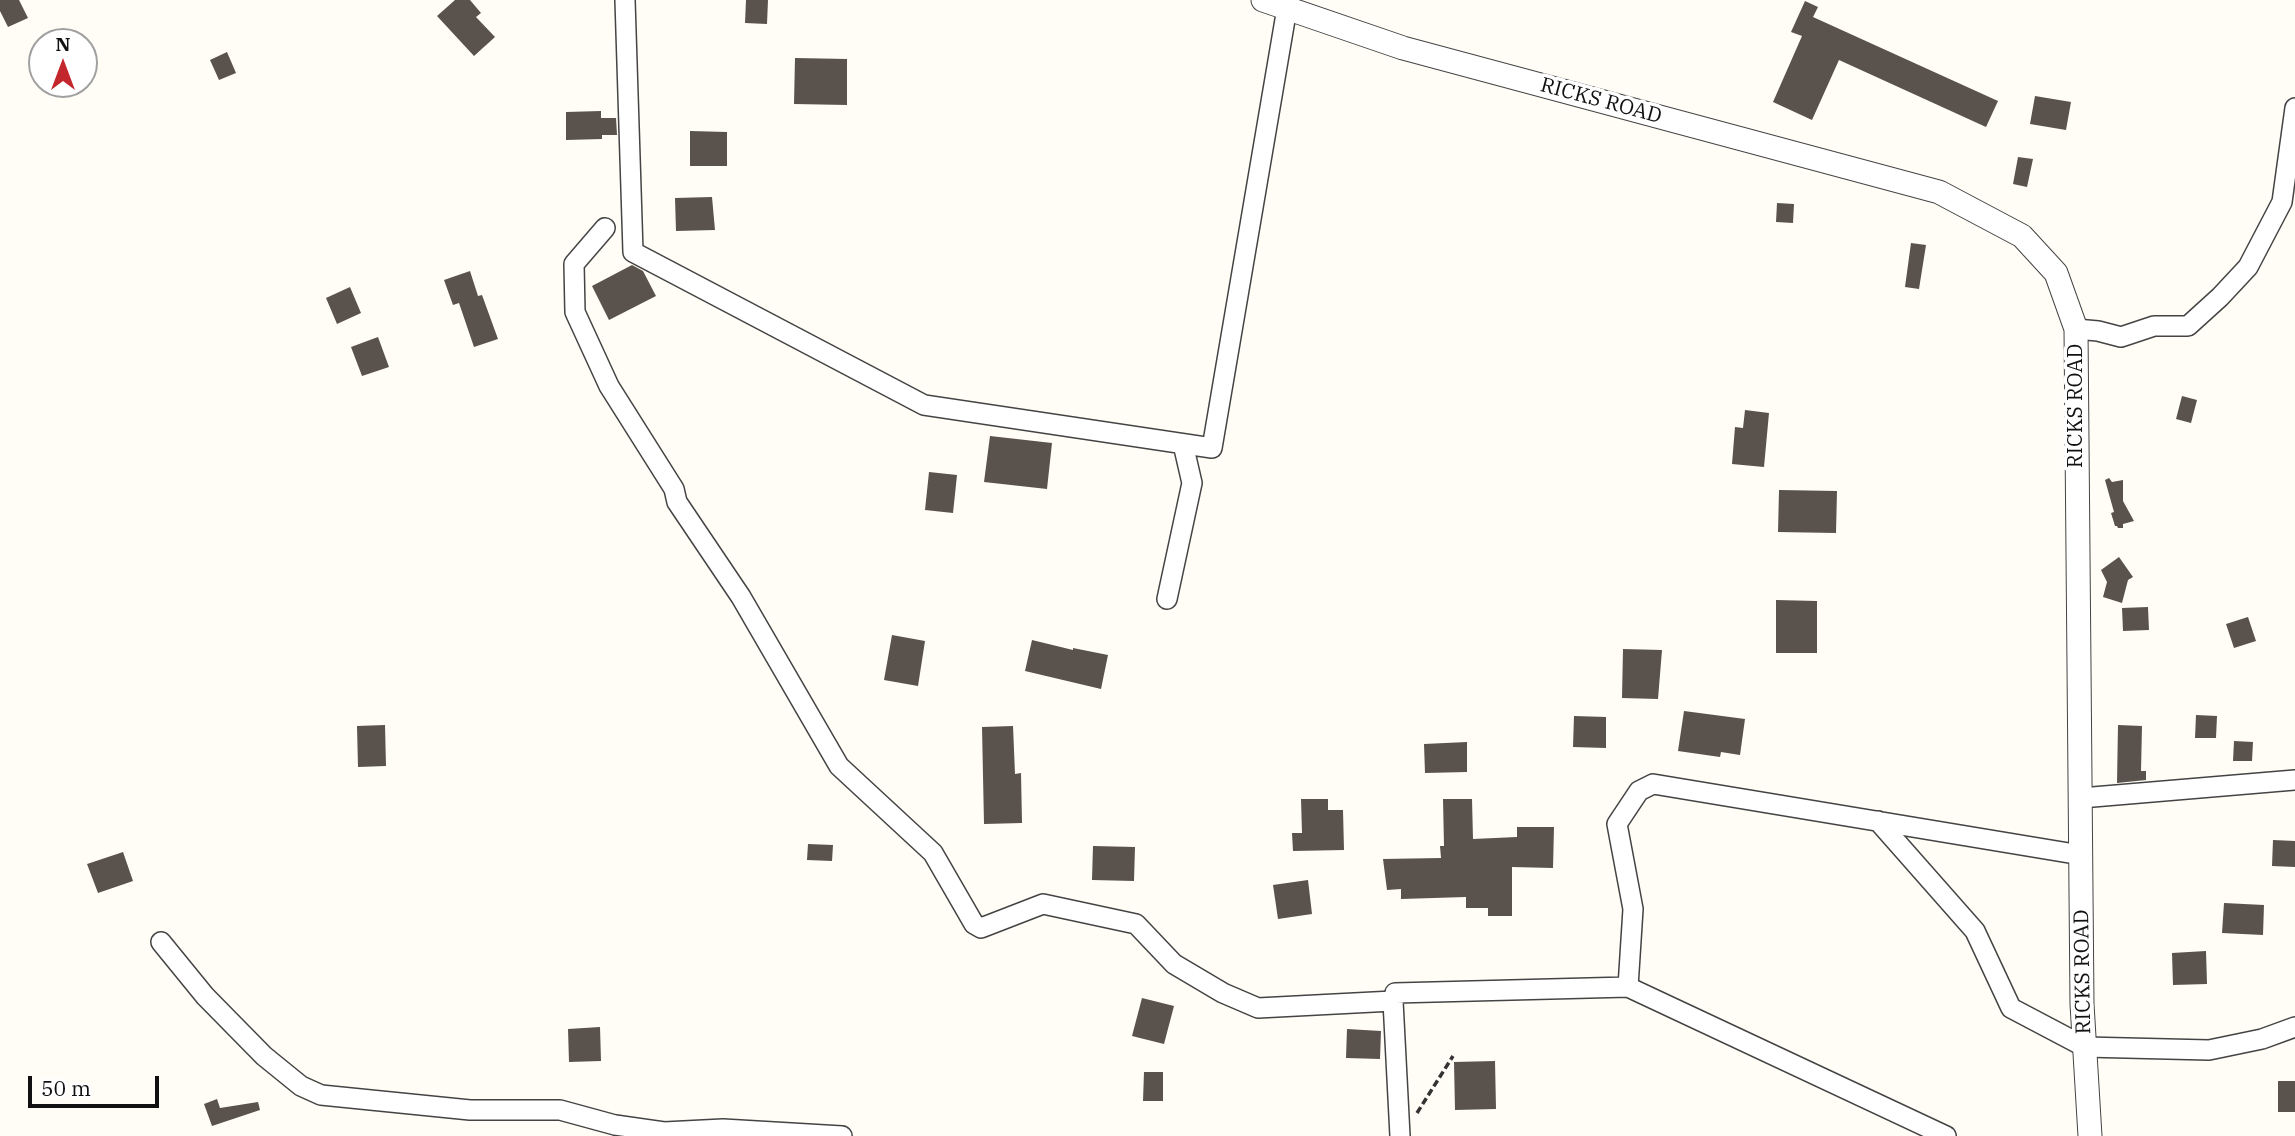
<!DOCTYPE html>
<style>
body{margin:0}
#map{position:relative;width:2295px;height:1136px;overflow:hidden;background:#fffdf5;font-family:"IBM Plex Serif",serif}
canvas{display:block}
.north{position:absolute;left:28px;top:28px;width:70px;height:70px;box-sizing:border-box;background:#fff;border:2px solid #a0a0a0;border-radius:50%;rotate:0deg;font-size:19px;font-weight:700;line-height:28px;text-align:center;color:#111}
.north::after{content:'';display:block;margin:auto;width:24px;height:32px;background:#c4262e;clip-path:polygon(50% 0,100% 100%,50% 72%,0 100%)}
.scale{position:absolute;left:28px;top:1076px;width:131px;height:32px;box-sizing:border-box;border:4px solid #111;border-top:0;padding-left:9px;font-size:21px;line-height:24px;white-space:nowrap;color:#111;-webkit-text-stroke:5px #fff;paint-order:stroke}
</style>
<div id="map">
<canvas width="2295" height="1136"></canvas>
<div class="north">N</div>
<div class="scale">50 m</div>
</div>
<script>
const ctx = document.querySelector('canvas').getContext('2d');
ctx.lineJoin = 'round';
function paint(path, color) { ctx.fillStyle = color; ctx.fill(path, 'evenodd'); }
const shape = rows => new Path2D(rows.map(r => 'M' + r).join(''));
function stroke(path, color, width, dash) { ctx.strokeStyle = color; ctx.lineWidth = width; ctx.lineCap = dash ? 'butt' : 'round'; ctx.setLineDash(dash || []); ctx.stroke(path); }
function write(font, color, halo, rows, align = 'center') {
  ctx.font = font + ' "IBM Plex Serif",serif'; ctx.lineWidth = 7; ctx.setLineDash([]); ctx.textBaseline = 'middle'; ctx.strokeStyle = halo; ctx.fillStyle = color; for (const [text, x, y, turn = 0] of rows) {
    ctx.save(); ctx.translate(x, y); ctx.rotate((+turn || 0) * Math.PI / 180); ctx.textAlign = isNaN(turn) ? turn : align; if (halo) ctx.strokeText(text, 0, 0); ctx.fillText(text, 0, 0); ctx.restore();
  }
}
paint(shape([
 [0,0,19,0,28,18,8,27,0,11],
 [455,0,470,0,481,13,476,17,495,37,474,56,437,16],
 [746,0,768,0,767,24,745,23],
 [1805,1,1818,7,1813,17,1998,101,1986,127,1839,60,1812,120,1773,102,1802,36,1791,32],
 [227,52,236,73,219,80,210,60],
 [795,58,847,59,847,105,794,104],
 [2035,96,2071,102,2066,130,2030,124],
 [601,111,601,118,616,118,617,135,602,135,602,139,566,140,566,112],
 [690,131,727,132,727,166,690,166],
 [2018,157,2033,159,2027,187,2013,184],
 [712,197,715,230,676,231,675,198],
 [1777,203,1794,204,1793,223,1776,222],
 [1911,243,1926,245,1919,289,1905,287],
 [632,265,643,271,656,296,609,320,592,286],
 [470,271,478,296,482,295,498,339,474,347,459,303,453,305,444,280],
 [350,287,361,313,337,324,326,298],
 [378,337,389,367,362,376,351,347],
 [2182,396,2197,400,2191,423,2176,419],
 [1745,410,1769,413,1764,467,1732,464,1735,427,1743,428],
 [990,436,1052,443,1047,489,984,482],
 [929,472,957,475,953,513,925,510],
 [2109,478,2112,482,2123,480,2123,501,2134,521,2123,524,2123,528,2118,528,2117,526,2115,526,2111,513,2114,512,2105,480],
 [1779,490,1837,491,1836,533,1778,532],
 [2119,557,2133,577,2128,580,2122,603,2103,597,2107,582,2101,570],
 [1776,600,1817,601,1817,653,1776,653],
 [2148,607,2149,630,2123,631,2122,608],
 [2248,617,2256,641,2234,648,2226,624],
 [892,635,925,641,918,686,884,680],
 [1032,640,1073,650,1073,648,1108,655,1101,689,1025,671],
 [1623,649,1662,650,1658,699,1622,698],
 [1684,711,1745,719,1740,755,1721,752,1720,757,1678,751],
 [2196,715,2217,716,2216,738,2195,738],
 [1574,716,1606,717,1606,748,1573,747],
 [385,725,386,766,358,767,357,726],
 [2118,725,2142,726,2141,771,2146,771,2146,780,2117,783],
 [1013,726,1015,774,1021,773,1022,823,984,824,982,727],
 [2234,741,2253,742,2252,761,2233,761],
 [1467,742,1467,772,1425,773,1424,744],
 [1301,799,1328,799,1328,810,1343,810,1344,850,1293,851,1292,833,1302,833],
 [1443,799,1472,799,1473,839,1517,837,1517,827,1554,827,1553,868,1512,867,1512,916,1488,916,1488,908,1466,908,1466,897,1401,899,1401,889,1387,890,1383,859,1441,858,1440,846,1444,846],
 [2273,840,2295,841,2295,867,2272,866],
 [808,844,833,845,832,861,807,860],
 [1093,846,1135,847,1134,881,1092,880],
 [123,852,133,881,98,893,87,864],
 [1308,880,1312,914,1278,919,1273,885],
 [2224,903,2264,905,2263,935,2222,933],
 [2206,951,2207,984,2173,985,2172,953],
 [1142,998,1174,1006,1164,1044,1132,1036],
 [600,1027,601,1061,569,1062,568,1029],
 [1347,1029,1381,1031,1380,1059,1346,1058],
 [1495,1061,1496,1109,1455,1110,1454,1062],
 [1144,1072,1163,1072,1163,1101,1143,1101],
 [2278,1081,2295,1081,2295,1112,2278,1112],
 [217,1099,220,1108,258,1102,260,1110,212,1126,204,1104]
]), '#5a524d');
const minor = shape([
 [625,0,633,252,924,405,1212,448,1287,8],
 [605,228,574,264,575,312,609,386,674,489,677,502,741,597,839,766,933,853,974,924,981,928,1043,904,1136,924,1174,964,1223,993,1258,1008,1393,1001],
 [2076,329,2098,331,2121,337,2154,326,2188,326,2220,297,2248,267,2282,202,2295,108],
 [1167,599,1192,483,1183,444],
 [2081,798,2295,780],
 [1878,821,1975,931,2011,1008,2085,1047,2209,1050,2262,1039,2295,1027],
 [161,942,205,996,264,1056,301,1086,321,1095,470,1110,560,1110,615,1125,664,1132,723,1129,842,1136],
 [1628,987,1633,909,1617,824,1639,791,1653,784,2081,855],
 [1400,1136,1393,1001,1395,993,1628,987,1946,1136]
]);
const tertiary = shape([
 [1263,0,1403,48,1939,192,2022,236,2056,273,2076,329,2082,1004,2090,1136]
]);
stroke(minor, '#444', 22);
stroke(tertiary, '#444', 25);
stroke(shape([
 [1417,1113,1453,1056]
]), '#333', 3.5, [7, 3.5]);
stroke(minor, '#fff', 19);
stroke(tertiary, '#fff', 23);
write('21px', '#111', '#fff', [
 ["RICKS ROAD",1601,101,15],
 ["RICKS ROAD",2076,406,-90],
 ["RICKS ROAD",2083,972,-91]
]);
</script>
